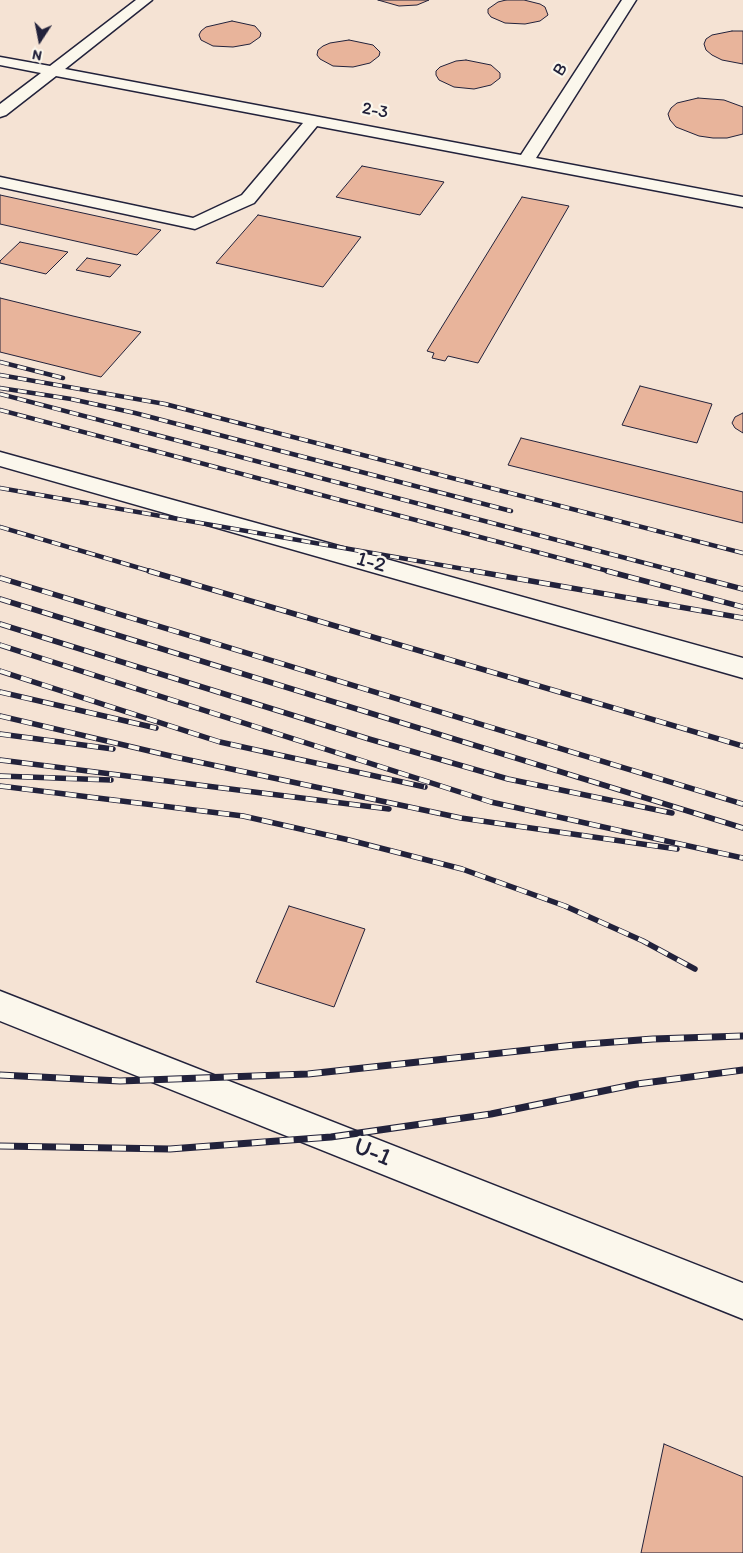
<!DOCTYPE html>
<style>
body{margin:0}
#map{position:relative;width:743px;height:1553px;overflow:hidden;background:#fbf7ec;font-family:Itim,sans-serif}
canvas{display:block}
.north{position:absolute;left:15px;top:15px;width:50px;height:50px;-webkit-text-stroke:4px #fbf7ec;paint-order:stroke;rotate:191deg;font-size:14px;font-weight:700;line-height:20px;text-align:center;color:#22223b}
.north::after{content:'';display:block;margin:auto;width:18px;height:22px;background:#22223b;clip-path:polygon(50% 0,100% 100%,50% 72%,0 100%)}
</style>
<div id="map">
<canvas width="743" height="1553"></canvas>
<div class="north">N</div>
</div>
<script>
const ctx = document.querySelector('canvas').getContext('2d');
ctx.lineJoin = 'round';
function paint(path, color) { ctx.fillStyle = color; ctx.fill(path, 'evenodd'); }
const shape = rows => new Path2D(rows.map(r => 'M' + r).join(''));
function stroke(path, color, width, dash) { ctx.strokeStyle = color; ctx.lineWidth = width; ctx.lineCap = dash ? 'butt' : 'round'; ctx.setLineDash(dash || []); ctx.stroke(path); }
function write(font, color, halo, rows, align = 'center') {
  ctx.font = font + ' Itim,sans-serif'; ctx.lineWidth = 4.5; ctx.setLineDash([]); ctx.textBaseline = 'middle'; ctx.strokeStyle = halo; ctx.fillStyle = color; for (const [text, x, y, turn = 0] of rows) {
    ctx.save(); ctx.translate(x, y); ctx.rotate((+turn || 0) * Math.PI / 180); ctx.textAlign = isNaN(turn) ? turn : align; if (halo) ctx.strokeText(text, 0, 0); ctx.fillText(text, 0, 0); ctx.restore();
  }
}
paint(shape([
 [0,0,743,0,743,1553,0,1553]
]), '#f5e3d4');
const building = shape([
 [378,0,429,0,417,5,399,6,378,0],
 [506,0,524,0,540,4,545,7,548,15,540,21,525,24,505,23,491,17,488,13,488,9,498,2,506,0],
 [232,21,255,26,261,33,260,37,250,44,233,47,213,46,201,40,199,35,201,31,206,27,232,21],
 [732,31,743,31,743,64,722,60,712,55,706,50,704,44,706,39,712,35,732,31],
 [349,40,373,45,380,52,379,56,370,63,353,67,333,66,320,59,317,55,318,50,323,46,330,43,349,40],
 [466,60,491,65,500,73,500,78,491,85,474,89,454,87,439,80,436,75,436,71,440,67,456,61,466,60],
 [698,98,724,100,743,107,743,134,727,138,713,138,699,136,676,127,670,120,668,114,671,108,677,103,698,98],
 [362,166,444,182,420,215,336,197,362,166],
 [0,195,161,230,137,255,0,224,0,195],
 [522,197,569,206,478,363,448,356,445,361,432,358,434,353,427,351,522,197],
 [258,215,361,237,323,287,216,263,258,215],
 [20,242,68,252,46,274,0,263,0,261,20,242],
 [87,258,121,265,110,277,76,270,87,258],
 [0,298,73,316,141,332,101,377,0,352,0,298],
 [640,386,712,404,697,443,622,425,640,386],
 [743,413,743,433,735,428,732,423,735,417,743,413],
 [521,438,743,492,743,523,508,465,521,438],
 [289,906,365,929,334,1007,256,982,289,906],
 [664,1444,743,1477,743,1553,641,1553,664,1444]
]);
paint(building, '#e8b49b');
stroke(building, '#22223b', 1);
const minor = shape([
 [136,0,152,0,65,69,521,155,622,0,636,0,536,158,743,197,743,207,317,126,254,203,195,229,0,187,0,177,193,218,242,195,303,123,56,76,6,115,0,117,0,104,41,73,0,65,0,57,50,66,136,0],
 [0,452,743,658,743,678,0,466,0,452],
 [0,991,743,1283,743,1319,0,1021,0,991]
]);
stroke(minor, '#22223b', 3);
paint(minor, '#fbf7ec');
const railFar2 = shape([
 [0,362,63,378],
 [0,375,165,404,743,553],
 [0,388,71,399,135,413,511,511],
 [0,394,679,572],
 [0,410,612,572],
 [0,488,481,572],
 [0,527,153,572]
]);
const railFar1 = shape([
 [149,571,743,746],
 [474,571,743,618],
 [607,571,743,607],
 [674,571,743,589],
 [0,578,743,804],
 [0,599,743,828],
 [0,624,369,739,508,779,672,813],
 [0,645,491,802,743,858],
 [0,671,220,742,425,787],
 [0,692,156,728],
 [0,716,175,757,461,818,677,849],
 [0,734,113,749],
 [0,760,389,809],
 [0,776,111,780],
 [0,786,243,816,349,840,462,869,565,906,643,941,695,969]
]);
const rail = shape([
 [0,1075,120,1081,308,1074,574,1045,653,1039,743,1036],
 [0,1146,170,1149,331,1137,491,1114,637,1084,743,1070]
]);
stroke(railFar2, '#22223b', 4.5);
stroke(railFar1, '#22223b', 5.5);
stroke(rail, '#22223b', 7);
stroke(railFar2, '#fbf7ec', 3, [9]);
stroke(railFar1, '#fbf7ec', 4, [11]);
stroke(rail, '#fbf7ec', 5, [14]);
write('18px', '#22223b', '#fbf7ec', [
 ["B",561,70,-57],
 ["2-3",375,111,11]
]);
write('21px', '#22223b', '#fbf7ec', [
 ["1-2",371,563,16]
]);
write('25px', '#22223b', '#fbf7ec', [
 ["U-1",372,1153,22]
]);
</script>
